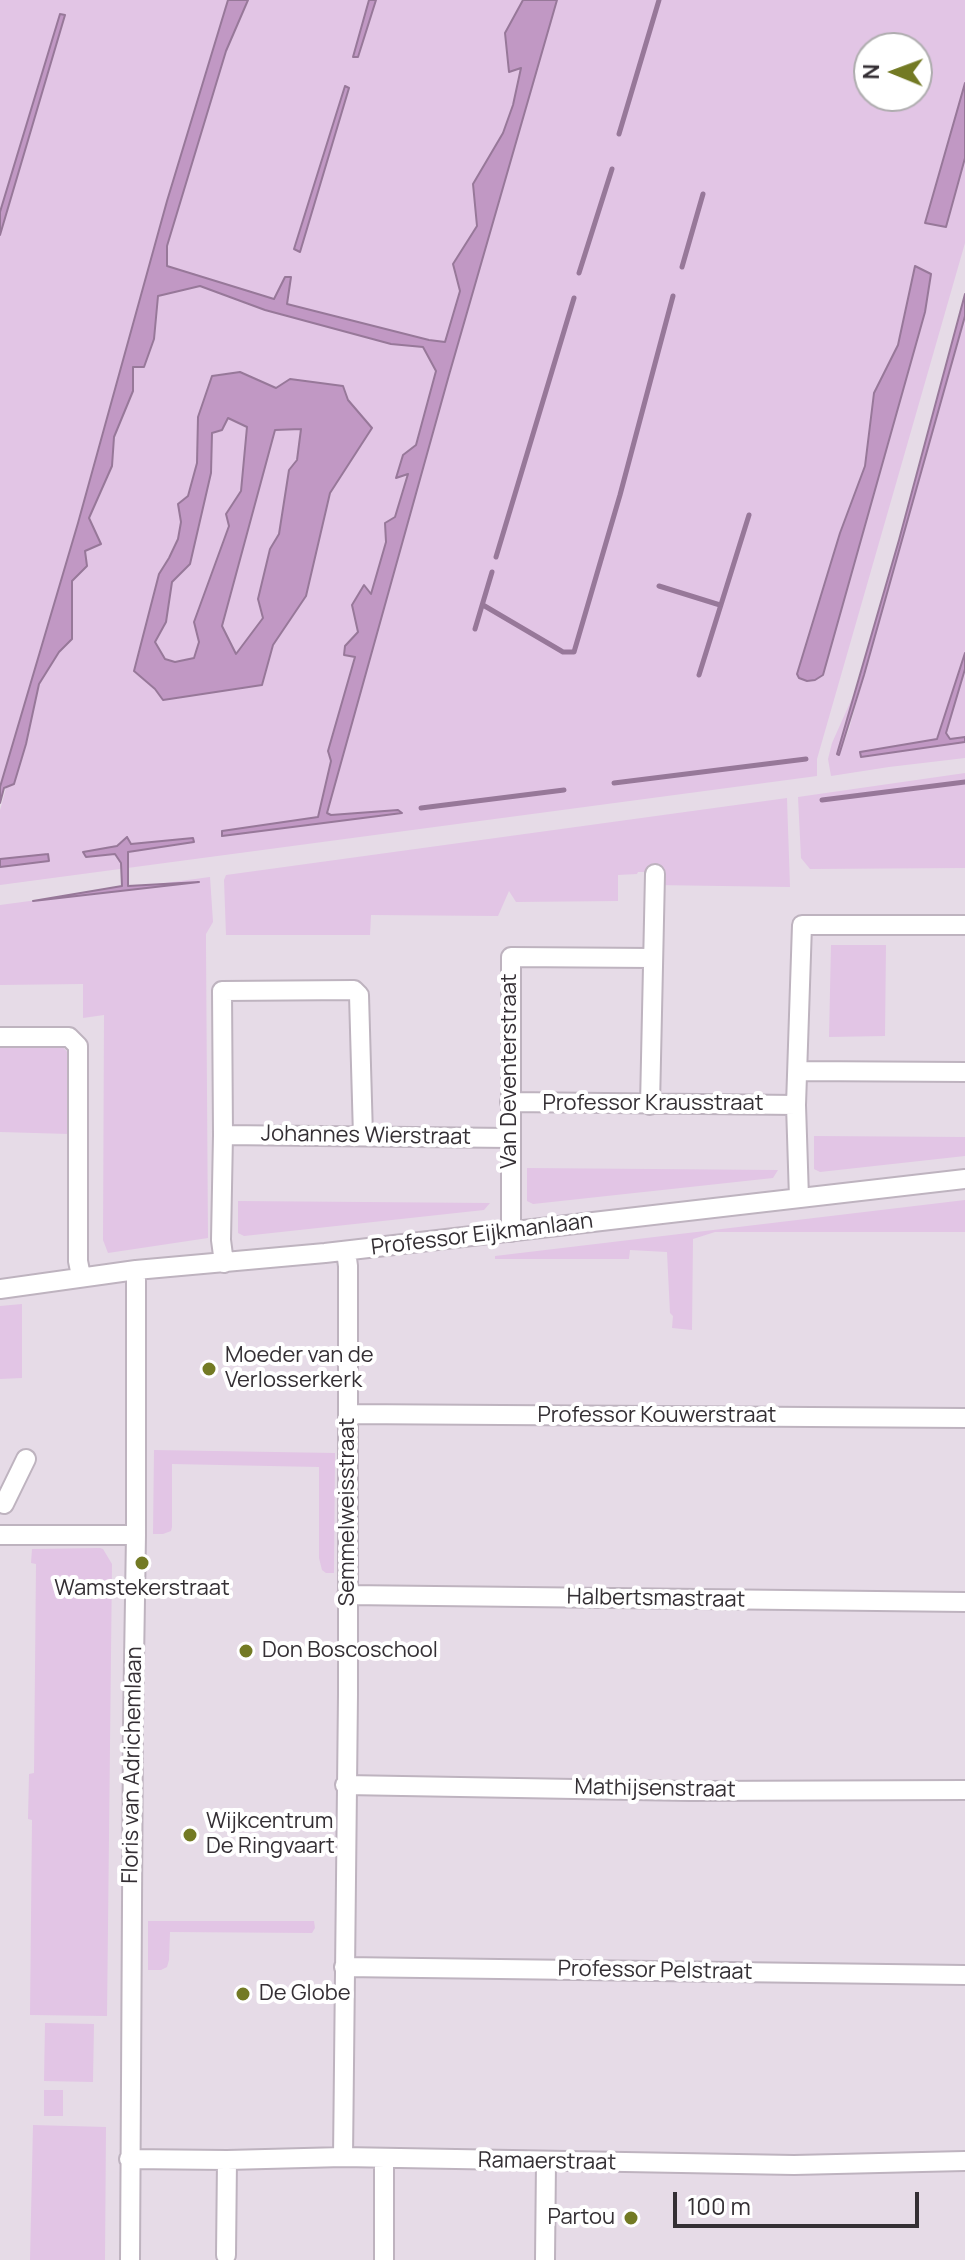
<!DOCTYPE html>
<style>
body{margin:0}
#map{position:relative;width:965px;height:2260px;overflow:hidden;background:#e6dbe7;font-family:Manrope,sans-serif}
canvas{display:block}
.north{position:absolute;left:853px;top:32px;width:80px;height:80px;box-sizing:border-box;background:#fff;border:2px solid #aeacae;border-radius:50%;rotate:271deg;font-size:22px;font-weight:700;line-height:32px;text-align:center;color:#342f34}
.north::after{content:'';display:block;margin:auto;width:28px;height:36px;background:#737a24;clip-path:polygon(50% 0,100% 100%,50% 72%,0 100%)}
.scale{position:absolute;left:673px;top:2192px;width:246px;height:36px;box-sizing:border-box;border:4px solid #342f34;border-top:0;padding-left:10px;font-size:24px;line-height:28px;white-space:nowrap;color:#342f34;-webkit-text-stroke:6px #fff;paint-order:stroke}
</style>
<div id="map">
<canvas width="965" height="2260"></canvas>
<div class="north">N</div>
<div class="scale">100 m</div>
</div>
<script>
const ctx = document.querySelector('canvas').getContext('2d');
ctx.lineJoin = 'round';
function paint(path, color) { ctx.fillStyle = color; ctx.fill(path, 'evenodd'); }
const shape = rows => new Path2D(rows.map(r => 'M' + r).join(''));
function stroke(path, color, width, dash) { ctx.strokeStyle = color; ctx.lineWidth = width; ctx.lineCap = dash ? 'butt' : 'round'; ctx.setLineDash(dash || []); ctx.stroke(path); }
function write(font, color, halo, rows, align = 'center') {
  ctx.font = font + ' Manrope,sans-serif'; ctx.lineWidth = 8; ctx.setLineDash([]); ctx.textBaseline = 'middle'; ctx.strokeStyle = halo; ctx.fillStyle = color; for (const [text, x, y, turn = 0] of rows) {
    ctx.save(); ctx.translate(x, y); ctx.rotate((+turn || 0) * Math.PI / 180); ctx.textAlign = isNaN(turn) ? turn : align; if (halo) ctx.strokeText(text, 0, 0); ctx.fillText(text, 0, 0); ctx.restore();
  }
}
paint(shape([
 [0,0,369,0,353,56,358,57,375,0,965,0,965,83,925,223,946,227,965,158,965,243,817,759,817,776,0,885,0,810,8,781,2,781,0,787],
 [869,48,917,48,917,96,869,96],
 [345,86,349,88,299,252,294,249],
 [915,267,931,274,925,312,823,675,840,533,865,466,874,393,898,345],
 [258,382,276,388,348,400,371,429,330,493,306,595,273,645,263,684,164,700,155,689,155,643,165,659,175,662,194,658,199,642,194,622,229,526,226,514,241,491,247,427],
 [965,315,965,758,889,767,831,776,828,759,832,743,857,687,837,753,839,755,849,729],
 [302,429,297,460,289,470,279,534,270,549,263,618,236,654,222,626,275,430],
 [965,773,965,868,810,869,801,858,798,797],
 [787,798,790,887,654,885,654,872,638,872,637,874,618,875,618,901,516,902,509,891,498,916,371,915,370,935,226,935,224,880,226,875],
 [210,877,213,922,206,934,206,947,208,1238,108,1253,103,1240,104,1015,83,1018,83,984,0,985,0,905],
 [831,945,886,945,885,1036,829,1037],
 [0,1042,56,1045,63,1047,69,1054,69,1134,0,1132],
 [814,1136,965,1137,965,1156,820,1172,814,1169],
 [527,1168,778,1170,773,1178,533,1204,527,1201],
 [965,1200,965,1232,715,1232,693,1239,692,1330,672,1328,673,1316,670,1313,667,1252,630,1250,629,1259,495,1259,495,1256],
 [238,1201,490,1203,484,1210,244,1236,238,1233],
 [22,1304,22,1378,0,1379,0,1306],
 [154,1450,335,1453,334,1573,326,1573,322,1570,319,1558,319,1467,172,1464,172,1527,171,1531,163,1534,153,1534],
 [32,1549,100,1548,103,1549,112,1564,107,2016,30,2015,32,1820,28,1819,29,1774,34,1773,36,1564,31,1563],
 [148,1921,314,1921,315,1928,312,1933,170,1932,169,1960,167,1967,161,1970,148,1970],
 [45,2023,94,2024,93,2082,44,2081],
 [44,2090,63,2090,63,2116,44,2116],
 [33,2125,106,2127,105,2260,30,2260]
]), '#e2c5e5');
const water = shape([
 [228,0,248,0,226,51,167,246,167,266,274,299,285,277,291,277,287,304,429,340,445,342,460,291,453,264,477,226,473,184,503,133,513,105,521,68,509,72,505,33,523,0,557,0,449,375,327,813,331,815,398,810,402,813,222,836,222,831,318,817,331,761,328,751,355,657,344,655,345,646,358,632,352,605,364,585,371,594,386,542,385,523,395,517,408,474,396,478,403,455,416,445,436,371,423,347,391,344,265,310,200,286,158,296,154,339,144,367,133,367,133,391,114,437,112,466,89,518,101,544,85,551,87,566,72,581,72,639,59,652,39,684,26,744,14,784,4,788,0,803,0,787,78,523,167,201,228,0],
 [369,0,376,0,358,57,353,57,369,0],
 [60,14,65,15,0,235,0,212,60,14],
 [965,83,965,158,946,227,925,223,965,83],
 [345,86,349,88,300,252,294,249,345,86],
 [915,266,931,274,925,312,823,675,815,680,807,681,799,678,797,674,840,533,865,466,874,393,898,345,915,266],
 [965,294,965,316,864,675,839,755,837,754,899,540,965,294],
 [240,372,276,388,290,379,343,386,348,400,372,428,330,493,306,596,273,645,262,685,163,700,155,689,134,671,159,574,169,558,178,539,181,522,178,504,188,496,197,463,198,417,212,376,240,372],
 [228,418,247,427,241,491,226,514,229,526,194,622,199,642,194,658,175,662,165,659,155,642,166,622,172,582,190,564,211,473,212,433,222,430,228,418],
 [301,429,297,460,289,470,279,534,270,549,258,599,263,618,236,654,222,626,275,430,301,429],
 [965,653,965,669,946,733,950,739,965,737,965,742,861,757,860,752,937,739,965,653],
 [127,837,131,844,193,838,194,842,128,852,128,886,199,882,33,901,122,886,121,863,115,854,86,857,83,852,117,846,127,837],
 [48,854,49,861,0,867,0,859,48,854]
]);
paint(water, '#c198c4');
stroke(water, '#977899', 2);
stroke(shape([
 [619,134,659,0],
 [682,267,703,194],
 [579,273,612,169],
 [496,557,574,298],
 [659,586,720,605],
 [483,605,563,652,574,652,620,495,673,296],
 [475,629,492,572],
 [699,675,749,515],
 [614,783,806,759],
 [822,800,965,782],
 [421,808,564,790]
]), '#977899', 5);
const minor = shape([
 [0,1037,69,1037,78,1046,78,1261,81,1276],
 [799,1071,965,1072],
 [510,1102,796,1105],
 [650,1105,655,874],
 [223,1135,510,1138],
 [799,1198,796,1105,802,925,965,925],
 [511,1232,511,957,652,958],
 [224,1263,221,1240,223,1135,222,991,354,990,359,995,363,1136],
 [0,1289,136,1270,325,1253,965,1179],
 [348,1414,965,1418],
 [4,1504,26,1459],
 [0,1535,136,1535],
 [347,1595,965,1602],
 [345,1785,690,1791,965,1790],
 [344,1967,965,1975],
 [343,2157,348,1694,348,1266,346,1251],
 [384,2158,384,2260],
 [129,2159,227,2160,343,2157,794,2165,965,2161],
 [226,2255,227,2160],
 [130,2260,133,1726,136,1535,136,1270],
 [545,2260,546,2162]
]);
stroke(minor, '#beb3bf', 22);
stroke(minor, '#fff', 18);
for (const [x, y, r, color] of [
 [209,1369,8,"#737a24"],
 [142,1563,8,"#737a24"],
 [246,1651,8,"#737a24"],
 [190,1835,8,"#737a24"],
 [243,1994,8,"#737a24"],
 [631,2218,8,"#737a24"]
]) { const dot = new Path2D(); dot.arc(x, y, r, 0, 2 * Math.PI); ctx.fillStyle = color; ctx.fill(dot); stroke(dot, '#fff', 3); }
write('22px', '#342f34', '#fff', [
 ["Van Deventerstraat",510,1071,-90],
 ["Professor Krausstraat",653,1104],
 ["Johannes Wierstraat",366,1136,1],
 ["Professor Eijkmanlaan",482,1235,-7],
 ["Professor Kouwerstraat",657,1416],
 ["Semmelweisstraat",348,1512,-90],
 ["Halbertsmastraat",656,1599,1],
 ["Floris van Adrichemlaan",133,1765,-89],
 ["Mathijsenstraat",655,1789,1],
 ["Professor Pelstraat",655,1971,1],
 ["Ramaerstraat",547,2162,1]
]);
write('22px', '#342f34', '#fff', [
 ["Moeder van de",225,1356],
 ["Verlosserkerk",225,1381],
 ["Wamstekerstraat",142,1589,"center"],
 ["Don Boscoschool",262,1651],
 ["Wijkcentrum",206,1822],
 ["De Ringvaart",206,1847],
 ["De Globe",259,1994],
 ["Partou",615,2218,"right"]
], 'left');
</script>
